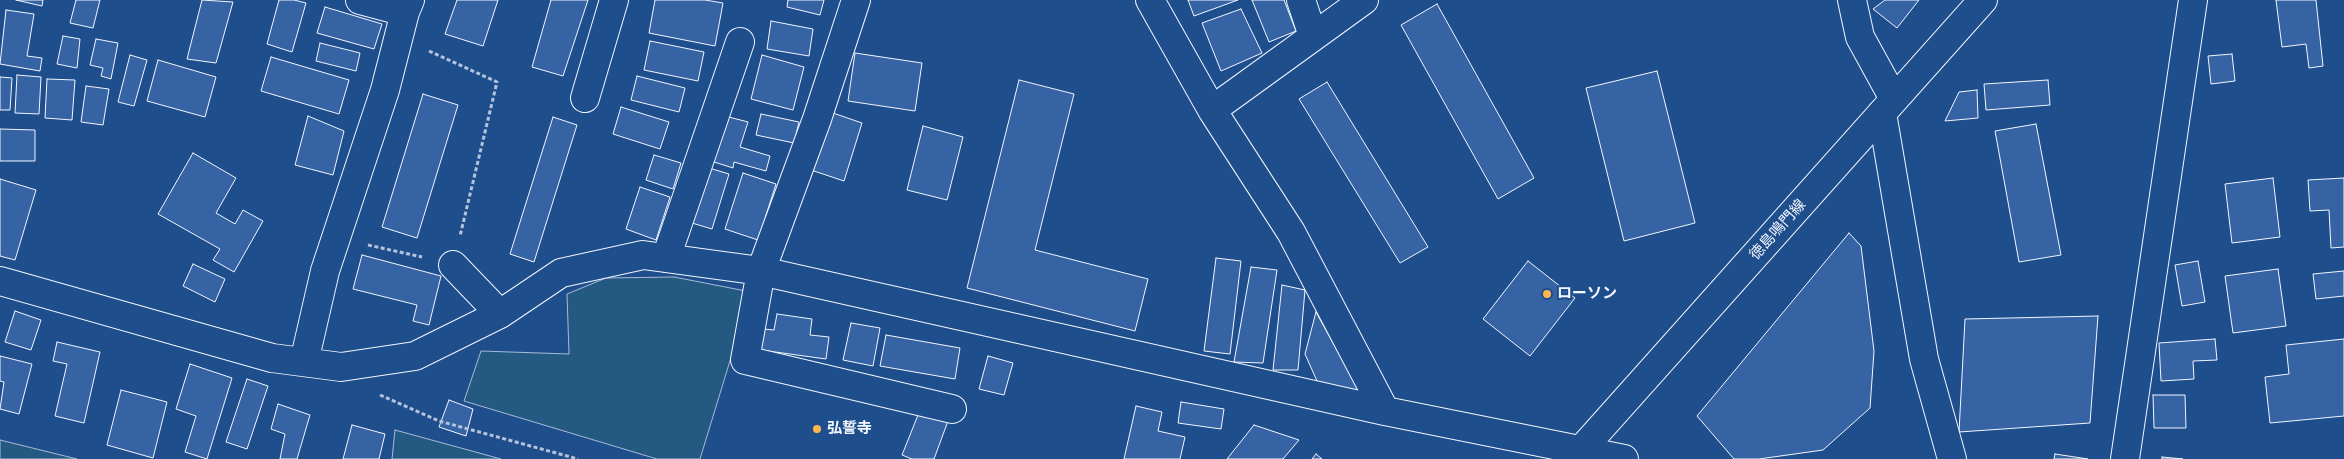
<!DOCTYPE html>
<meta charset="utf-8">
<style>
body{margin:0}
canvas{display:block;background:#1f4e8c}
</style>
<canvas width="2344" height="459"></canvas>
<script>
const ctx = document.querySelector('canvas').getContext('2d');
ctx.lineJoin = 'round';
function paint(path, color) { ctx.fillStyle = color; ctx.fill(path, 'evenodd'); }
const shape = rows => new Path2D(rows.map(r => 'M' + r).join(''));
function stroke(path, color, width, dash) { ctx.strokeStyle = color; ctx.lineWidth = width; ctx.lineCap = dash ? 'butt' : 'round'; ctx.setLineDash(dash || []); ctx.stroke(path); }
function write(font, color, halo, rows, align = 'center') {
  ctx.font = font + ' Arial,"Noto Sans JP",sans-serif'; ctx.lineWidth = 4; ctx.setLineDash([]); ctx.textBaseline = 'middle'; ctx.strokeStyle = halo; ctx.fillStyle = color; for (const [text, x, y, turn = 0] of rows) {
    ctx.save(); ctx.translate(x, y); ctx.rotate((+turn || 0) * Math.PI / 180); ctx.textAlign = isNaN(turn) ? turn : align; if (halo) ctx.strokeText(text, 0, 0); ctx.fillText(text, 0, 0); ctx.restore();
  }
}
const green = shape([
 [674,277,751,292,700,459,657,459,464,401,481,351,569,354,567,294,606,278,674,277],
 [395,430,501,459,392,459,395,430],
 [0,440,77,459,0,459,0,440]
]);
paint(green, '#245a82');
stroke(green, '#a8bbd7', 1);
const building = shape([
 [16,0,43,0,42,6,16,0],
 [76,0,100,0,93,28,70,23,76,0],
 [202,0,233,2,216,63,187,59,202,0],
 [279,0,294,0,306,3,292,52,267,44,279,0],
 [457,0,498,0,483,46,445,34,457,0],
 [551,0,588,0,563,76,532,67,551,0],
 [655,0,705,0,723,3,715,46,649,33,655,0],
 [788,0,824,0,820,15,787,7,788,0],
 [1188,0,1238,0,1194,16,1188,0],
 [1252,0,1284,0,1296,31,1269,42,1252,0],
 [1885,0,1919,0,1897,28,1873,9,1885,0],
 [2276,0,2316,0,2323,66,2309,68,2306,44,2282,47,2276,0],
 [1437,4,1534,178,1498,199,1401,25,1437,4],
 [325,7,382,24,374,49,317,33,325,7],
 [1241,9,1262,53,1221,71,1202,23,1241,9],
 [6,10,34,14,27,56,42,58,40,71,0,64,6,10],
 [771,21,813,29,809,56,767,49,771,21],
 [63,36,80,39,77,68,57,64,63,36],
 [96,39,118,43,111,79,101,76,103,68,90,65,96,39],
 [650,41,704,52,698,81,644,70,650,41],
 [320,43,360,53,356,71,316,61,320,43],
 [855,53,922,63,915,111,848,101,855,53],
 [2232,54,2235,81,2211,84,2208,56,2232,54],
 [130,55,147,60,134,106,118,102,130,55],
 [762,55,804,67,793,110,751,99,762,55],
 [271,57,349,80,339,114,261,91,271,57],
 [158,60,216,77,205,117,147,101,158,60],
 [1657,71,1695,223,1624,241,1586,88,1657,71],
 [17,75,41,77,39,114,15,113,17,75],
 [637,76,685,88,679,112,631,100,637,76],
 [0,77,12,78,10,110,0,110,0,77],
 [47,79,75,80,72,120,45,118,47,79],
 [1019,80,1074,94,1035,250,1148,279,1135,331,967,288,1019,80],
 [2048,80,2050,105,1986,110,1984,84,2048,80],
 [1327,82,1428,247,1400,263,1299,99,1327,82],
 [86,86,109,89,103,125,81,122,86,86],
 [1977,90,1978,118,1945,121,1959,92,1977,90],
 [423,94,458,105,417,238,382,227,423,94],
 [621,107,669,122,660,149,613,134,621,107],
 [830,112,862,123,844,181,811,170,830,112],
 [761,114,799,122,794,143,756,135,761,114],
 [308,116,344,131,333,175,295,165,308,116],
 [725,116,748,122,740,147,770,156,766,171,734,162,733,168,711,161,725,116],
 [553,117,577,125,534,262,510,254,553,117],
 [2036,124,2061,255,2019,262,1995,131,2036,124],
 [923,126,963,137,947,200,907,190,923,126],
 [0,129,35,130,35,161,0,161,0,129],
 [193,153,236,178,216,213,235,224,243,210,263,221,234,272,213,260,220,249,158,214,193,153],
 [654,155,681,163,673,189,646,180,654,155],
 [709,168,729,174,712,229,692,223,709,168],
 [743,173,776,184,758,240,725,229,743,173],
 [2273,178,2280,237,2232,243,2225,184,2273,178],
 [2344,178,2344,247,2331,248,2329,210,2310,211,2308,180,2344,178],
 [0,179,36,190,15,260,0,256,0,179],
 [640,187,670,197,656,240,626,229,640,187],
 [1849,233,1861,246,1874,351,1870,408,1823,450,1759,459,1734,459,1697,416,1849,233],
 [362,255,441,276,429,325,413,321,417,305,353,289,362,255],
 [1216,258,1241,261,1230,354,1204,351,1216,258],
 [1528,261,1575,298,1530,356,1483,319,1528,261],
 [2198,261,2205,302,2182,306,2175,265,2198,261],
 [193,264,225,279,215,302,183,286,193,264],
 [1251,267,1277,270,1263,363,1234,362,1251,267],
 [2278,269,2286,326,2233,333,2225,276,2278,269],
 [2344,271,2344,296,2316,299,2313,274,2344,271],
 [1282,285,1305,290,1298,370,1273,370,1282,285],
 [15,311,41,320,31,350,5,342,15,311],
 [1316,312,1364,399,1321,390,1305,354,1316,312],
 [777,314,812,319,810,335,829,337,826,359,761,350,764,329,774,330,777,314],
 [2098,316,2090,423,1959,432,1965,319,2098,316],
 [851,323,880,328,873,366,843,360,851,323],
 [886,335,960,348,955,379,880,366,886,335],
 [2215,339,2217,360,2193,361,2194,379,2161,381,2159,343,2215,339],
 [2344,339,2344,416,2270,423,2265,377,2289,374,2286,345,2344,339],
 [57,342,100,352,84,423,55,416,67,364,53,361,57,342],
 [0,356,32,364,19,414,0,409,4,382,0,381,0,356],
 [988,356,1013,363,1004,395,979,389,988,356],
 [190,364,232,378,207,459,185,452,196,416,176,409,190,364],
 [247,379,268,386,247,449,226,442,247,379],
 [121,390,167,402,153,458,107,445,121,390],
 [2153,395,2185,395,2186,428,2154,428,2153,395],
 [449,400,473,409,466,436,439,427,449,400],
 [1181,402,1224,409,1221,429,1178,423,1181,402],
 [278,404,310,415,297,459,280,459,285,434,271,429,278,404],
 [1136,406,1162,412,1158,431,1185,437,1180,459,1124,459,1136,406],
 [920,410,948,421,934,459,912,459,902,455,920,410],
 [352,425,385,434,379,459,343,459,352,425],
 [1254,425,1299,440,1283,459,1227,459,1254,425],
 [1316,454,1322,459,1312,459,1316,454],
 [2055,454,2088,459,2054,459,2055,454],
 [2162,457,2183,459,2162,459,2162,457]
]);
paint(building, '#3563a3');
stroke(building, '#f2f6ff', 1);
const minor = shape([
 [360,0,405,12,410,0],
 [856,0,817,119,761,271,745,360,952,409],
 [1150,0,1212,110,1291,232,1385,411],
 [1301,0,1313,36],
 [1852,0,1860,37,1894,99],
 [585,98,614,0],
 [1212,110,1364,0],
 [1882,113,1924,359,1952,459],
 [666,258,740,42],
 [453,265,500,314],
 [0,281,272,358,341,367,415,356,500,314,561,273,643,255,761,271,1385,411,1624,459],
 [304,362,325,271,385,90,405,12],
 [2125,459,2193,0]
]);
const major = shape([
 [1573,459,1983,0]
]);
stroke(minor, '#f2f6ff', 30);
stroke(major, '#f2f6ff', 30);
stroke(shape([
 [429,51,497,82,460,236],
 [368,245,422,257],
 [380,395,439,421,578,459]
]), '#b3c4dc', 3, [4, 2.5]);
stroke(minor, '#1f4e8c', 28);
stroke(major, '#1f4e8c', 28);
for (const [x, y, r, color] of [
 [1547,294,5,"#ffb74d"],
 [817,429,5,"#ffb74d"]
]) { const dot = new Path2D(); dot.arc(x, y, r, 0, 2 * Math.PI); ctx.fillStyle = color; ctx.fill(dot); stroke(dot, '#1f4e8c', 2); }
write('15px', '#f2f6ff', '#1f4e8c', [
 ["徳島鳴門線",1778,230,-48]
]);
write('bold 15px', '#f2f6ff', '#1f4e8c', [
 ["ローソン",1557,294],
 ["弘誓寺",827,429]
], 'left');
</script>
